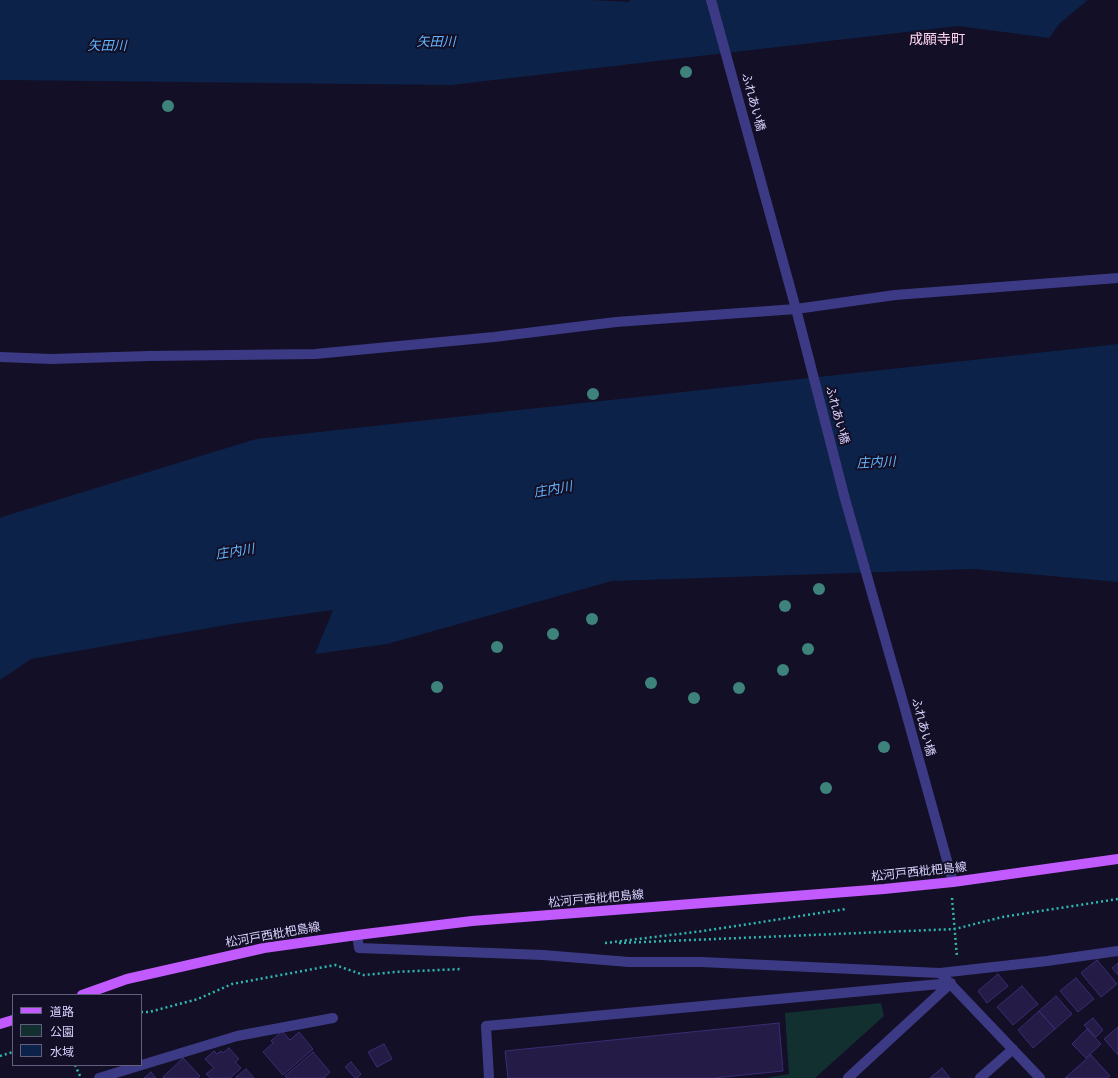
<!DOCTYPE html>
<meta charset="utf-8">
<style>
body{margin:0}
#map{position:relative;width:1118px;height:1078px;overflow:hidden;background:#130f26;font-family:"IBM Plex Sans","Noto Sans JP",sans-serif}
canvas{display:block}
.legend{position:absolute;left:12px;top:994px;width:130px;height:72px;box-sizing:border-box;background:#130f26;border:1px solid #625e7d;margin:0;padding:5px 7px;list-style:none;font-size:12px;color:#d9d4ff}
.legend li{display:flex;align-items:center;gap:8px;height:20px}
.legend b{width:20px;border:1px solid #625e7d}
</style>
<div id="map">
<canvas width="1118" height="1078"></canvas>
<ul class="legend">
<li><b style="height:5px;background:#c25bff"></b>道路</li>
<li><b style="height:11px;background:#12302f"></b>公園</li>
<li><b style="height:11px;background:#0c2248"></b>水域</li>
</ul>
</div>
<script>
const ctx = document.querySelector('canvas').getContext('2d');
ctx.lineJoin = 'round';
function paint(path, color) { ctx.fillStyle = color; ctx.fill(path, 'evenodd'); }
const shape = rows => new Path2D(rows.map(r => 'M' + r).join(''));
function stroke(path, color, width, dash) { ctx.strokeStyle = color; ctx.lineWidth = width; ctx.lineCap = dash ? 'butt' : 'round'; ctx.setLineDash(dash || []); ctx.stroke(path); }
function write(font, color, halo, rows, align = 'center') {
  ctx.font = font + ' "IBM Plex Sans","Noto Sans JP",sans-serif'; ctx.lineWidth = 4; ctx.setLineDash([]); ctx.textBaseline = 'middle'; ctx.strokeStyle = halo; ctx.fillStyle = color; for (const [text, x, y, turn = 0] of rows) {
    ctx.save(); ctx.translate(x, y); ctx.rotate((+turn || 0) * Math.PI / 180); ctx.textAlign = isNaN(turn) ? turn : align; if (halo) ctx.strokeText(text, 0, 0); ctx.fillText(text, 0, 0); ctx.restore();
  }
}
paint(shape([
 [881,1003,884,1016,815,1078,766,1078,789,1074,785,1013]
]), '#12302f');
paint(shape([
 [0,0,593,0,629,2,630,0,1088,0,1060,23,1049,38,958,26,451,85,0,80],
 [1118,344,1118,582,973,569,612,581,387,644,315,654,333,610,232,624,31,659,0,680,0,518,5,516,256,439]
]), '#0c2248');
const building = shape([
 [1097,960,1117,984,1101,997,1081,973,1097,960],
 [1118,963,1118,975,1112,968,1118,963],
 [998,974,1008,986,987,1003,978,991,998,974],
 [1076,978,1094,999,1078,1012,1060,991,1076,978],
 [1022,986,1038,1004,1013,1025,997,1007,1022,986],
 [1056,996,1072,1014,1055,1029,1039,1011,1056,996],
 [1039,1011,1055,1029,1033,1048,1018,1030,1039,1011],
 [1093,1018,1103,1030,1096,1037,1084,1025,1093,1018],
 [779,1023,783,1071,714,1078,508,1078,505,1051,779,1023],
 [1118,1027,1118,1055,1104,1039,1118,1027],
 [1087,1029,1101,1044,1086,1058,1072,1044,1087,1029],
 [282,1031,290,1040,299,1032,313,1049,283,1075,263,1052,273,1043,271,1041,282,1031],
 [384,1044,392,1059,377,1067,368,1052,384,1044],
 [229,1048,239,1059,235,1062,241,1068,230,1078,210,1078,206,1074,214,1068,205,1059,214,1051,217,1054,221,1051,223,1053,229,1048],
 [313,1052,330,1072,324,1078,287,1078,285,1076,313,1052],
 [1091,1055,1110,1076,1107,1078,1065,1078,1091,1055],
 [183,1058,200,1076,198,1078,165,1078,163,1077,183,1058],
 [351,1062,361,1074,357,1078,355,1078,345,1067,351,1062],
 [942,1068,950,1078,930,1078,942,1068],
 [246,1069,254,1078,237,1078,236,1077,246,1069],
 [151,1072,156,1078,144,1078,151,1072]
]);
paint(building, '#241b47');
stroke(building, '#3b2d73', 1);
stroke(shape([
 [952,898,957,957],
 [605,943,703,931,846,909],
 [619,943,955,929,1002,917,1118,899],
 [141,1012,149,1012,198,999,232,984,335,965,364,975,394,972,462,969],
 [0,1056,13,1052],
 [75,1065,81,1078]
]), '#2fb8b0', 2.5, [2, 3]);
stroke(shape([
 [711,0,796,309,845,499,903,702,953,882],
 [0,357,51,359,149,356,315,354,494,337,616,322,796,309,895,295,1118,278],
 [357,935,359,948,543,955,629,962,701,962,940,973,1040,1078],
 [940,973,1047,961,1118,951],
 [99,1078,237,1036,333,1018],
 [489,1078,486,1026,951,983],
 [848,1078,951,983],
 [980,1078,1013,1049]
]), '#3d3a85', 10);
stroke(shape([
 [82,995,127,979,264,948,357,935,472,921,884,889,953,882,1118,859],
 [0,1024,13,1020]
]), '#c25bff', 10);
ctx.fillStyle = '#3d827b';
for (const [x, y] of [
 [686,72],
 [168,106],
 [593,394],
 [819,589],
 [785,606],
 [592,619],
 [553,634],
 [497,647],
 [808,649],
 [783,670],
 [651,683],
 [437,687],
 [739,688],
 [694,698],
 [884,747],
 [826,788]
]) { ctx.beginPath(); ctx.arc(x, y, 6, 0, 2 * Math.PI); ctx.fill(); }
write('12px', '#d9d4ff', '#130f26', [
 ["ふれあい橋",753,102,75],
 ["ふれあい橋",837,415,75],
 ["ふれあい橋",923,727,75],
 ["松河戸西枇杷島線",919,872,-6],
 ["松河戸西枇杷島線",596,899,-5],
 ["松河戸西枇杷島線",273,935,-10]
]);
write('italic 13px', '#62b6ff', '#130f26', [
 ["矢田川",436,42],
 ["矢田川",107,46],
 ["庄内川",876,463,-3],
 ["庄内川",553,490,-10],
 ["庄内川",235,552,-9]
]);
write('14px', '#ffd6f0', '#130f26', [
 ["成願寺町",937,40]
]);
</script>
